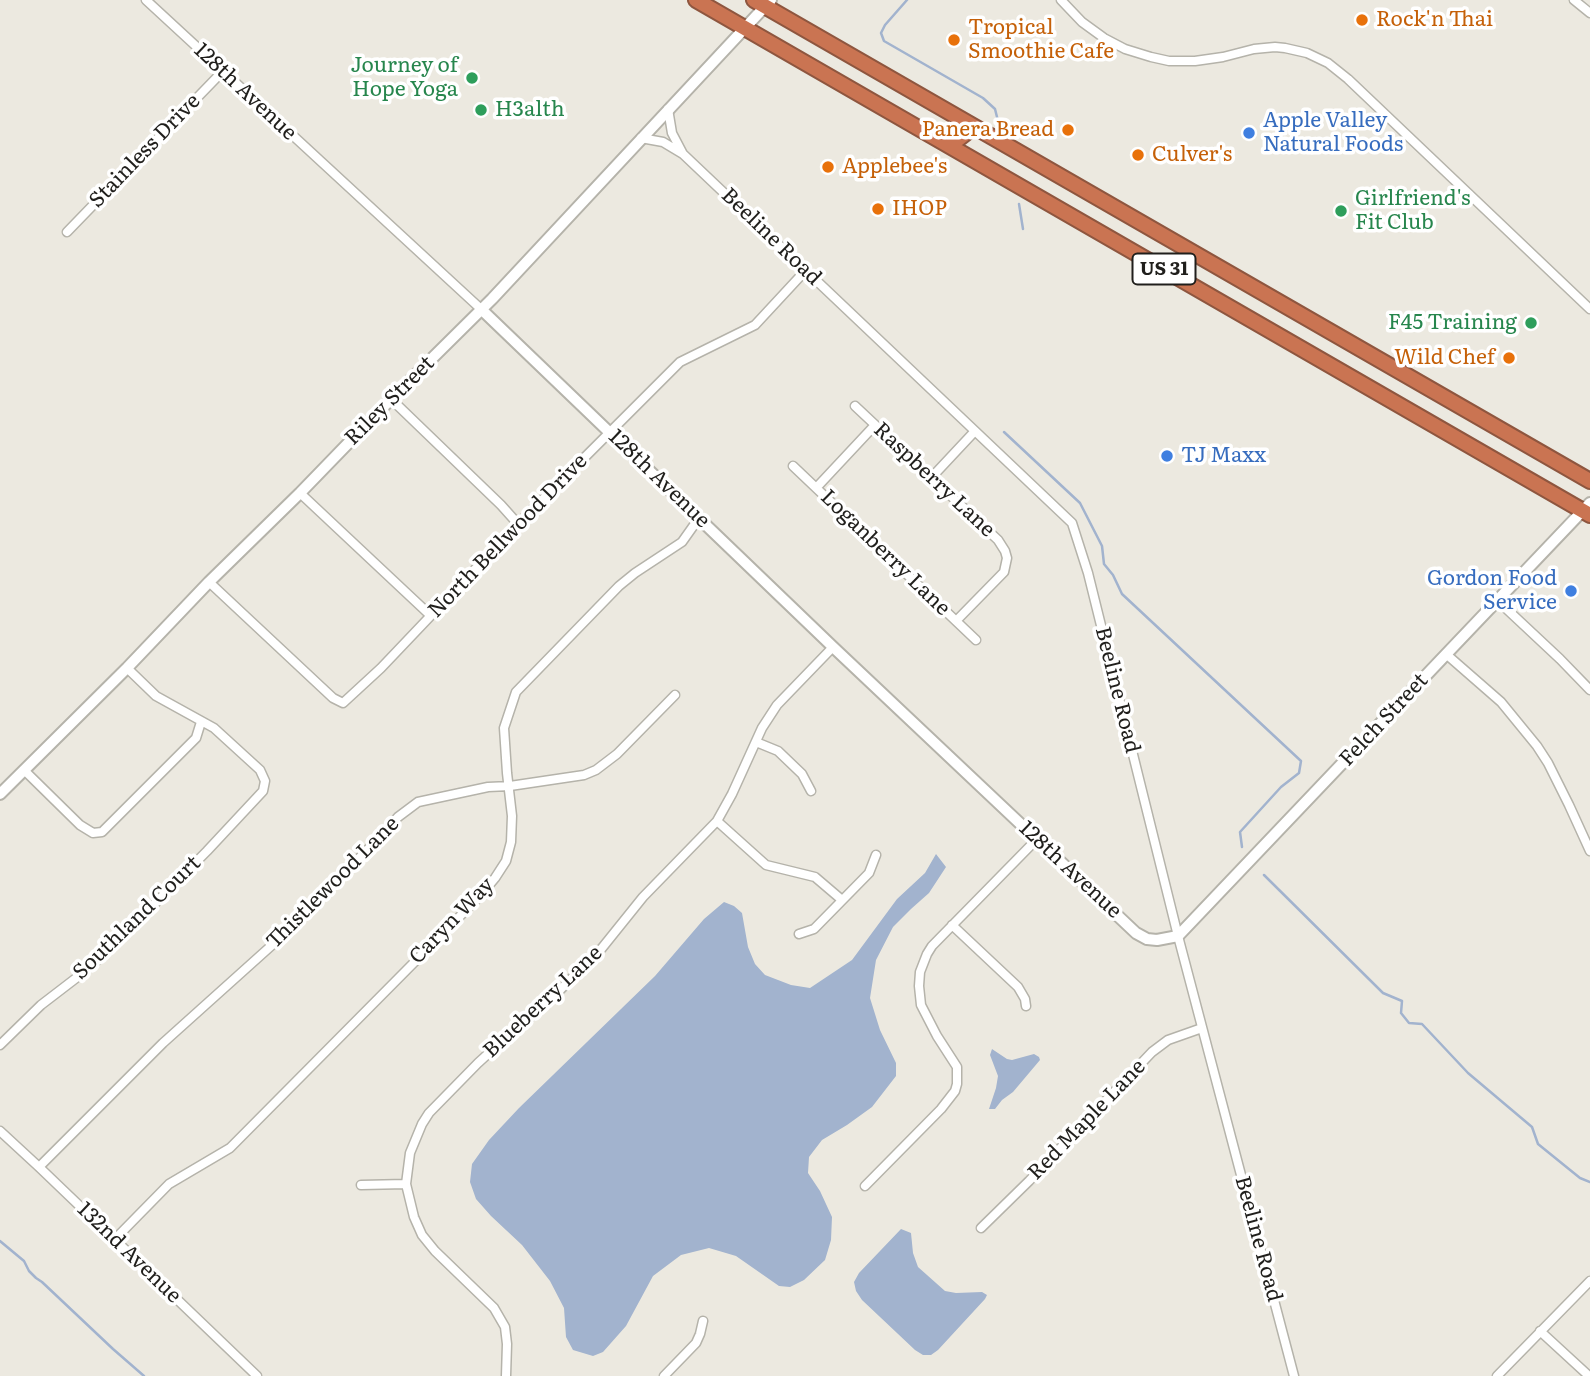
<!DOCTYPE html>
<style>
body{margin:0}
canvas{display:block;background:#ece9e0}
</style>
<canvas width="1590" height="1376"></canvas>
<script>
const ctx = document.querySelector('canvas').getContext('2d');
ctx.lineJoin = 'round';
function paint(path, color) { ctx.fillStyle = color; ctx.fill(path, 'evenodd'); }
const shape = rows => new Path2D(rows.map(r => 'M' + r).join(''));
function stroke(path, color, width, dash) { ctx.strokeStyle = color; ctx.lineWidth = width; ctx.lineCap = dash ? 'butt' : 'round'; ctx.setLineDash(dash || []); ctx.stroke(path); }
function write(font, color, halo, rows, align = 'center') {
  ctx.font = font + ' Literata,serif'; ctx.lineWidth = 7; ctx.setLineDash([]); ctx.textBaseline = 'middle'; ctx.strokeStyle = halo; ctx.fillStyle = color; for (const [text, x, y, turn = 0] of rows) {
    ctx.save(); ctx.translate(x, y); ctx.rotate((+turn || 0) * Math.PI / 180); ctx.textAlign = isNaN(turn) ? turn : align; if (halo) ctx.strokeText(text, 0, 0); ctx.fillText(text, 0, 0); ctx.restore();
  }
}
paint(shape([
 [936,854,946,867,929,893,911,909,893,927,876,960,870,998,880,1030,896,1063,896,1076,872,1107,847,1125,822,1140,809,1157,808,1173,820,1191,832,1217,831,1240,825,1260,804,1280,790,1287,779,1286,736,1256,709,1248,681,1255,653,1276,626,1326,603,1352,593,1356,573,1350,566,1337,564,1308,550,1281,522,1245,491,1216,476,1199,470,1182,472,1164,489,1140,519,1108,655,976,704,919,724,902,734,906,742,913,748,947,755,964,765,975,791,985,810,988,852,960,897,899,925,873],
 [992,1049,1007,1059,1012,1060,1034,1054,1039,1057,1040,1060,1013,1092,1002,1100,995,1109,989,1109,996,1088,998,1076,990,1055],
 [901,1229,911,1233,913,1253,918,1267,945,1291,956,1293,982,1292,987,1295,985,1299,938,1350,931,1355,923,1355,915,1350,862,1300,856,1291,854,1282,859,1273]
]), '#a2b3ce');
stroke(shape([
 [907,0,885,25,881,33,884,41,983,98,995,109,1000,129],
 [1019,204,1023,229],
 [1004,432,1080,503,1102,546,1104,564,1113,575,1122,594,1301,761,1299,773,1281,787,1240,832,1242,847],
 [1264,875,1383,993,1402,1001,1401,1013,1409,1023,1422,1024,1468,1073,1532,1127,1538,1144,1580,1178,1590,1182],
 [0,1241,24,1261,29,1271,36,1278,42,1282,113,1349,144,1376]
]), '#a2b3ce', 2.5);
const street = shape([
 [146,0,482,310],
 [1061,0,1082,22,1104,38,1125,49,1151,57,1169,61,1195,61,1223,57,1254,49,1275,47,1285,48,1307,53,1328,63,1348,79,1590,309],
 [1574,0,1590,13],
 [641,138,663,142,683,154,672,133,668,109],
 [683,154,1072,523,1088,573,1178,936,1294,1376],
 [67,232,223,71],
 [391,399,501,505,518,524],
 [855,406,998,540,1005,551,1007,558,1004,572,956,621],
 [793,466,976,640],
 [931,478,975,431],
 [817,487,875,425],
 [300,493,430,615],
 [209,582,333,698,343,703,381,668,518,524,680,362,755,325,806,270],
 [1497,600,1560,659,1590,690],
 [1446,654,1501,702,1537,746,1548,763,1569,805,1590,851],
 [756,742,778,751,802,774,811,791],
 [25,771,80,825,93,833,102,832,196,738,201,722],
 [717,821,766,865,815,877,842,900],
 [952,925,1018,987,1025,999,1026,1006],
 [799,934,814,929,869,873,876,855],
 [0,1045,41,1005,84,972,110,949,207,851,263,791,265,781,260,770,214,728,156,696,127,668],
 [0,1131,39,1167,257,1376],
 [39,1167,163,1043,281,937,376,841,398,817,418,802,488,787,510,786,584,775,596,770,617,754,675,695],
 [361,1185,406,1184],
 [865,1186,941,1109,955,1091,957,1084,957,1067,937,1036,921,1005,919,986,920,972,927,954,932,946,1036,840],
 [981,1228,1029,1181,1152,1052,1168,1040,1202,1028],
 [115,1239,169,1184,230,1148,480,896,495,878,506,861,511,842,512,816,507,773,504,728,516,692,619,586,635,573,682,542,699,518],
 [1540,1331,1589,1376],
 [506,1376,507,1344,505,1327,494,1308,435,1251,422,1235,414,1217,406,1184,410,1153,422,1124,429,1113,478,1063,501,1042,549,1001,602,948,643,897,717,821,732,794,762,728,777,705,833,647],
 [664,1376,696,1343,700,1334,703,1321],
 [1497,1376,1590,1281]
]);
const secondary = shape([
 [482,310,833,647,1136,933,1147,939,1157,940,1178,936,1590,503],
 [0,794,127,668,209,582,300,493,391,399,492,299,771,0]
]);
const highway = shape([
 [696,0,1590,515],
 [754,0,1590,481],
 [943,142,957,140,966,133,971,125]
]);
stroke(street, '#b5b3aa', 11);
stroke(secondary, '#b5b3aa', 14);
stroke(highway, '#8e563f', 18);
stroke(street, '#fff', 8);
stroke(secondary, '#fff', 10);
stroke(highway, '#ca7452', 14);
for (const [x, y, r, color] of [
 [1362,20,7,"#e8710a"],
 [954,40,7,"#e8710a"],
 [472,78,7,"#2e9e5b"],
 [481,110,7,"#2e9e5b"],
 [1068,130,7,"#e8710a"],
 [1249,133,7,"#3f7fe0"],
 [1138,155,7,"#e8710a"],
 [828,167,7,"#e8710a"],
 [878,209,7,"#e8710a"],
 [1341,211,7,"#2e9e5b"],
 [1531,323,7,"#2e9e5b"],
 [1509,358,7,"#e8710a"],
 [1167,456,7,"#3f7fe0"],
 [1571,591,7,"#3f7fe0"]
]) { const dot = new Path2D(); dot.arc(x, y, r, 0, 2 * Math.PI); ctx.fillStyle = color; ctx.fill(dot); stroke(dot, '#fff', 2.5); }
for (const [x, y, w] of [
 [1164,269,63]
]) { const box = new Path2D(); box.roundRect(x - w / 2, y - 15.5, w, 31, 5); ctx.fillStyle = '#fff'; ctx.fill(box); stroke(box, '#201f1c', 2); }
write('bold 19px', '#201f1c', null, [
 ["US 31",1164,269]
]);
write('21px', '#c56008', '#fff', [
 ["Rock'n Thai",1376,20],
 ["Tropical",968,28],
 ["Smoothie Cafe",968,52],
 ["Panera Bread",1054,130,"right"],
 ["Culver's",1152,155],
 ["Applebee's",842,167],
 ["IHOP",892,209],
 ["Wild Chef",1495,358,"right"]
], 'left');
write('21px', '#27864d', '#fff', [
 ["Journey of",458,66],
 ["Hope Yoga",458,90],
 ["H3alth",495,110,"left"],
 ["Girlfriend's",1355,199,"left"],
 ["Fit Club",1355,223,"left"],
 ["F45 Training",1517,323]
], 'right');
write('21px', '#201f1c', '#fff', [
 ["128th Avenue",245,92,43],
 ["Stainless Drive",145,151,-46],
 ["Beeline Road",771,237,44],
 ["Riley Street",390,401,-45],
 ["128th Avenue",659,479,44],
 ["Raspberry Lane",934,480,43],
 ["North Bellwood Drive",508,536,-46],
 ["Loganberry Lane",885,553,44],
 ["Beeline Road",1117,690,76],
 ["Felch Street",1384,720,-47],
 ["128th Avenue",1070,870,43],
 ["Thistlewood Lane",333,883,-45],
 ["Southland Court",137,918,-44],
 ["Caryn Way",452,921,-46],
 ["Blueberry Lane",543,1002,-43],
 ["Red Maple Lane",1087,1120,-46],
 ["Beeline Road",1258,1239,75],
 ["132nd Avenue",129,1253,44]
]);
write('21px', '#366cbe', '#fff', [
 ["Apple Valley",1263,121],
 ["Natural Foods",1263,145],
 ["TJ Maxx",1181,456],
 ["Gordon Food",1557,579,"right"],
 ["Service",1557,603,"right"]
], 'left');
</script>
